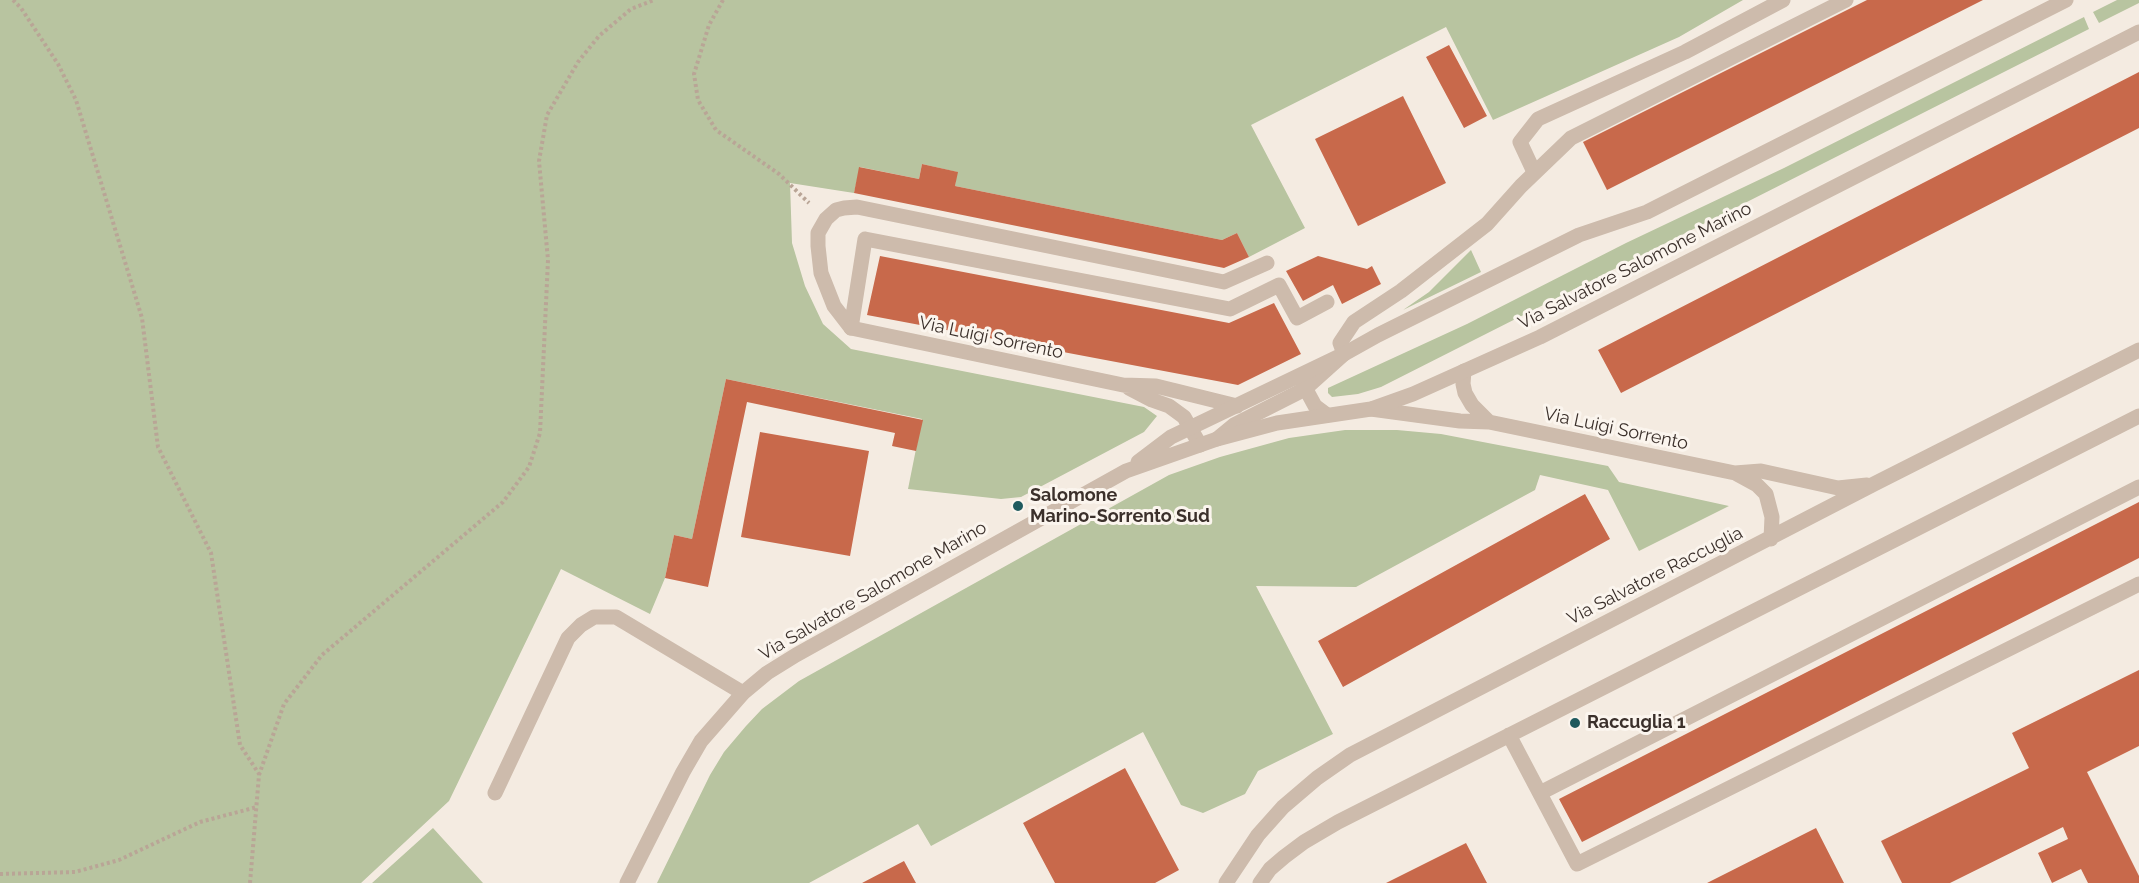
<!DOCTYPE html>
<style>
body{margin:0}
canvas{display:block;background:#f4ebe1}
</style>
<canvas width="2139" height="883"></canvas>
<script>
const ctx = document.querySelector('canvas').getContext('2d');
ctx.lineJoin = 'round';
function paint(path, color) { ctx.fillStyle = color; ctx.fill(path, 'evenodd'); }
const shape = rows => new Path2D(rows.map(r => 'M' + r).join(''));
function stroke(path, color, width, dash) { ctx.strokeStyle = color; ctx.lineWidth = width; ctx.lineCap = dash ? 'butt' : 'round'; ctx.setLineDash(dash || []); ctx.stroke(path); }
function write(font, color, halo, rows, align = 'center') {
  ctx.font = font + ' Raleway,sans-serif'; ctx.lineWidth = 6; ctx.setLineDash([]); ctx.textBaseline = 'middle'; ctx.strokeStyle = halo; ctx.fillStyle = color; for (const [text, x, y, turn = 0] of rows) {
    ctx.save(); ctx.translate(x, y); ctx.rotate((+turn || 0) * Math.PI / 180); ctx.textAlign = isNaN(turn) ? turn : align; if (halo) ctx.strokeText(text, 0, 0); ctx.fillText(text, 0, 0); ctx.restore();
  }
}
paint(shape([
 [0,0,1743,0,1679,37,1493,120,1446,27,1251,125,1305,228,1249,257,1237,233,1222,240,955,186,957,172,922,164,919,179,860,167,854,193,790,183,792,243,805,286,823,324,851,349,1144,407,1157,416,1144,432,1021,497,1001,499,908,489,922,419,726,379,692,539,674,535,665,578,650,614,561,569,449,801,361,883,0,883],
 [2117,0,2139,0,2139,3,2099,23,2093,12],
 [2084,17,2089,29,1381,387,1358,394,1332,397,1328,393,1328,388,1467,324,1626,243,1784,168],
 [1471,250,1481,272,1403,310,1429,292],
 [1345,430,1397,430,1441,434,1608,466,1619,482,1729,506,1639,551,1608,490,1540,475,1535,490,1356,587,1256,586,1333,734,1258,771,1245,794,1203,813,1181,805,1143,732,931,846,918,824,809,883,657,883,710,775,724,752,746,726,762,709,799,681,1169,475,1220,457,1289,438],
 [433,828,483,883,372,883]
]), '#b8c4a0');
paint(shape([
 [1867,0,1983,0,1607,190,1583,142],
 [1449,45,1487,116,1464,128,1426,57],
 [2139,72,2139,128,1621,393,1598,350],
 [1403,96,1446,183,1358,226,1315,139],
 [922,164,958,172,955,186,1222,240,1237,233,1249,257,1224,268,854,193,859,167,919,179],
 [880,256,1229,323,1274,303,1301,354,1238,385,867,315],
 [1318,256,1367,269,1372,266,1381,284,1342,304,1333,285,1303,301,1286,271],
 [726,379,923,420,916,451,892,446,895,433,747,402,708,587,665,578,674,535,692,539],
 [760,432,869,451,850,556,741,537],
 [1585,494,1610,539,1343,687,1318,641],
 [2139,502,2139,558,1582,842,1559,799],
 [2139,670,2139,746,2087,772,2139,876,2139,883,2088,883,2081,869,2052,883,2038,853,2068,839,2063,827,1950,883,1902,883,1881,841,2029,768,2012,733],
 [1125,768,1179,870,1155,883,1055,883,1023,823],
 [1816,828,1844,883,1707,883],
 [1466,843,1487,883,1386,883],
 [904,861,916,883,862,883]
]), '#c8694b');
stroke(shape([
 [13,0,21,8,58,64,76,100,142,318,158,447,211,553,240,745,259,774],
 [723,0,709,25,694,74,698,100,716,130,779,174,809,203],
 [0,874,75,872,119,860,200,822,257,807],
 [250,883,259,775,284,704,322,655,503,502,529,467,540,433,548,260,539,161,547,115,578,62,599,36,631,9,654,0]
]), '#b9a596', 4, [3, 3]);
stroke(shape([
 [1534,172,1520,142,1538,119,1685,52,1783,0],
 [851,328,865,239,1230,309,1279,285,1297,318,1327,302],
 [851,328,834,306,821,273,818,246,818,233,826,219,836,210,844,208,857,207,1224,282,1267,263],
 [495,793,568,638,581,625,594,617,616,617,743,693],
 [1540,793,2139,487]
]), '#cdbbac', 15);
stroke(shape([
 [851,328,1123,385,1156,386,1237,406],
 [1464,371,1463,384,1465,393,1472,405,1489,422],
 [1302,382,1315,406,1327,415],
 [1129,388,1152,400,1169,406,1184,417,1200,445],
 [1371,409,1460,421,1489,422,1735,473,1761,471,1838,488,1867,485],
 [1217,439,1234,425,1305,389,1344,354,1340,343,1354,322,1401,291,1487,224,1521,186,1571,138,1846,0],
 [1735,473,1757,485,1766,494,1772,517,1771,539],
 [1509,735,1577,864,2139,584],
 [1226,883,1258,835,1283,807,1317,778,1350,755,1874,484,2139,350],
 [1260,883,1270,869,1284,857,1304,842,1338,822,2139,416]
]), '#cdbbac', 15);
stroke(shape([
 [1138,462,1171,437,1344,354,1378,335,1579,235,1647,212,2066,0],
 [627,883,683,772,701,741,743,693,767,673,796,655,1126,471,1217,439,1277,423,1371,409,1413,394,1540,337,2139,32]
]), '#cdbbac', 15);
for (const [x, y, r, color] of [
 [1018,506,6,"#1f5a5e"],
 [1575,723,6,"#1f5a5e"]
]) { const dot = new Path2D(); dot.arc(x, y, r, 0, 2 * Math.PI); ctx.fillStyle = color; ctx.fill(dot); stroke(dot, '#fbf5ee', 2); }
write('18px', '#3b302b', '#fbf5ee', [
 ["Via Salvatore Salomone Marino",1635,266,-27],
 ["Via Luigi Sorrento",991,338,12],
 ["Via Luigi Sorrento",1616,429,12],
 ["Via Salvatore Raccuglia",1655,576,-27],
 ["Via Salvatore Salomone Marino",873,591,-30]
]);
write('bold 18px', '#3b302b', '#fbf5ee', [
 ["Salomone",1030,496],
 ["Marino-Sorrento Sud",1030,517],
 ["Raccuglia 1",1587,723]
], 'left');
</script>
